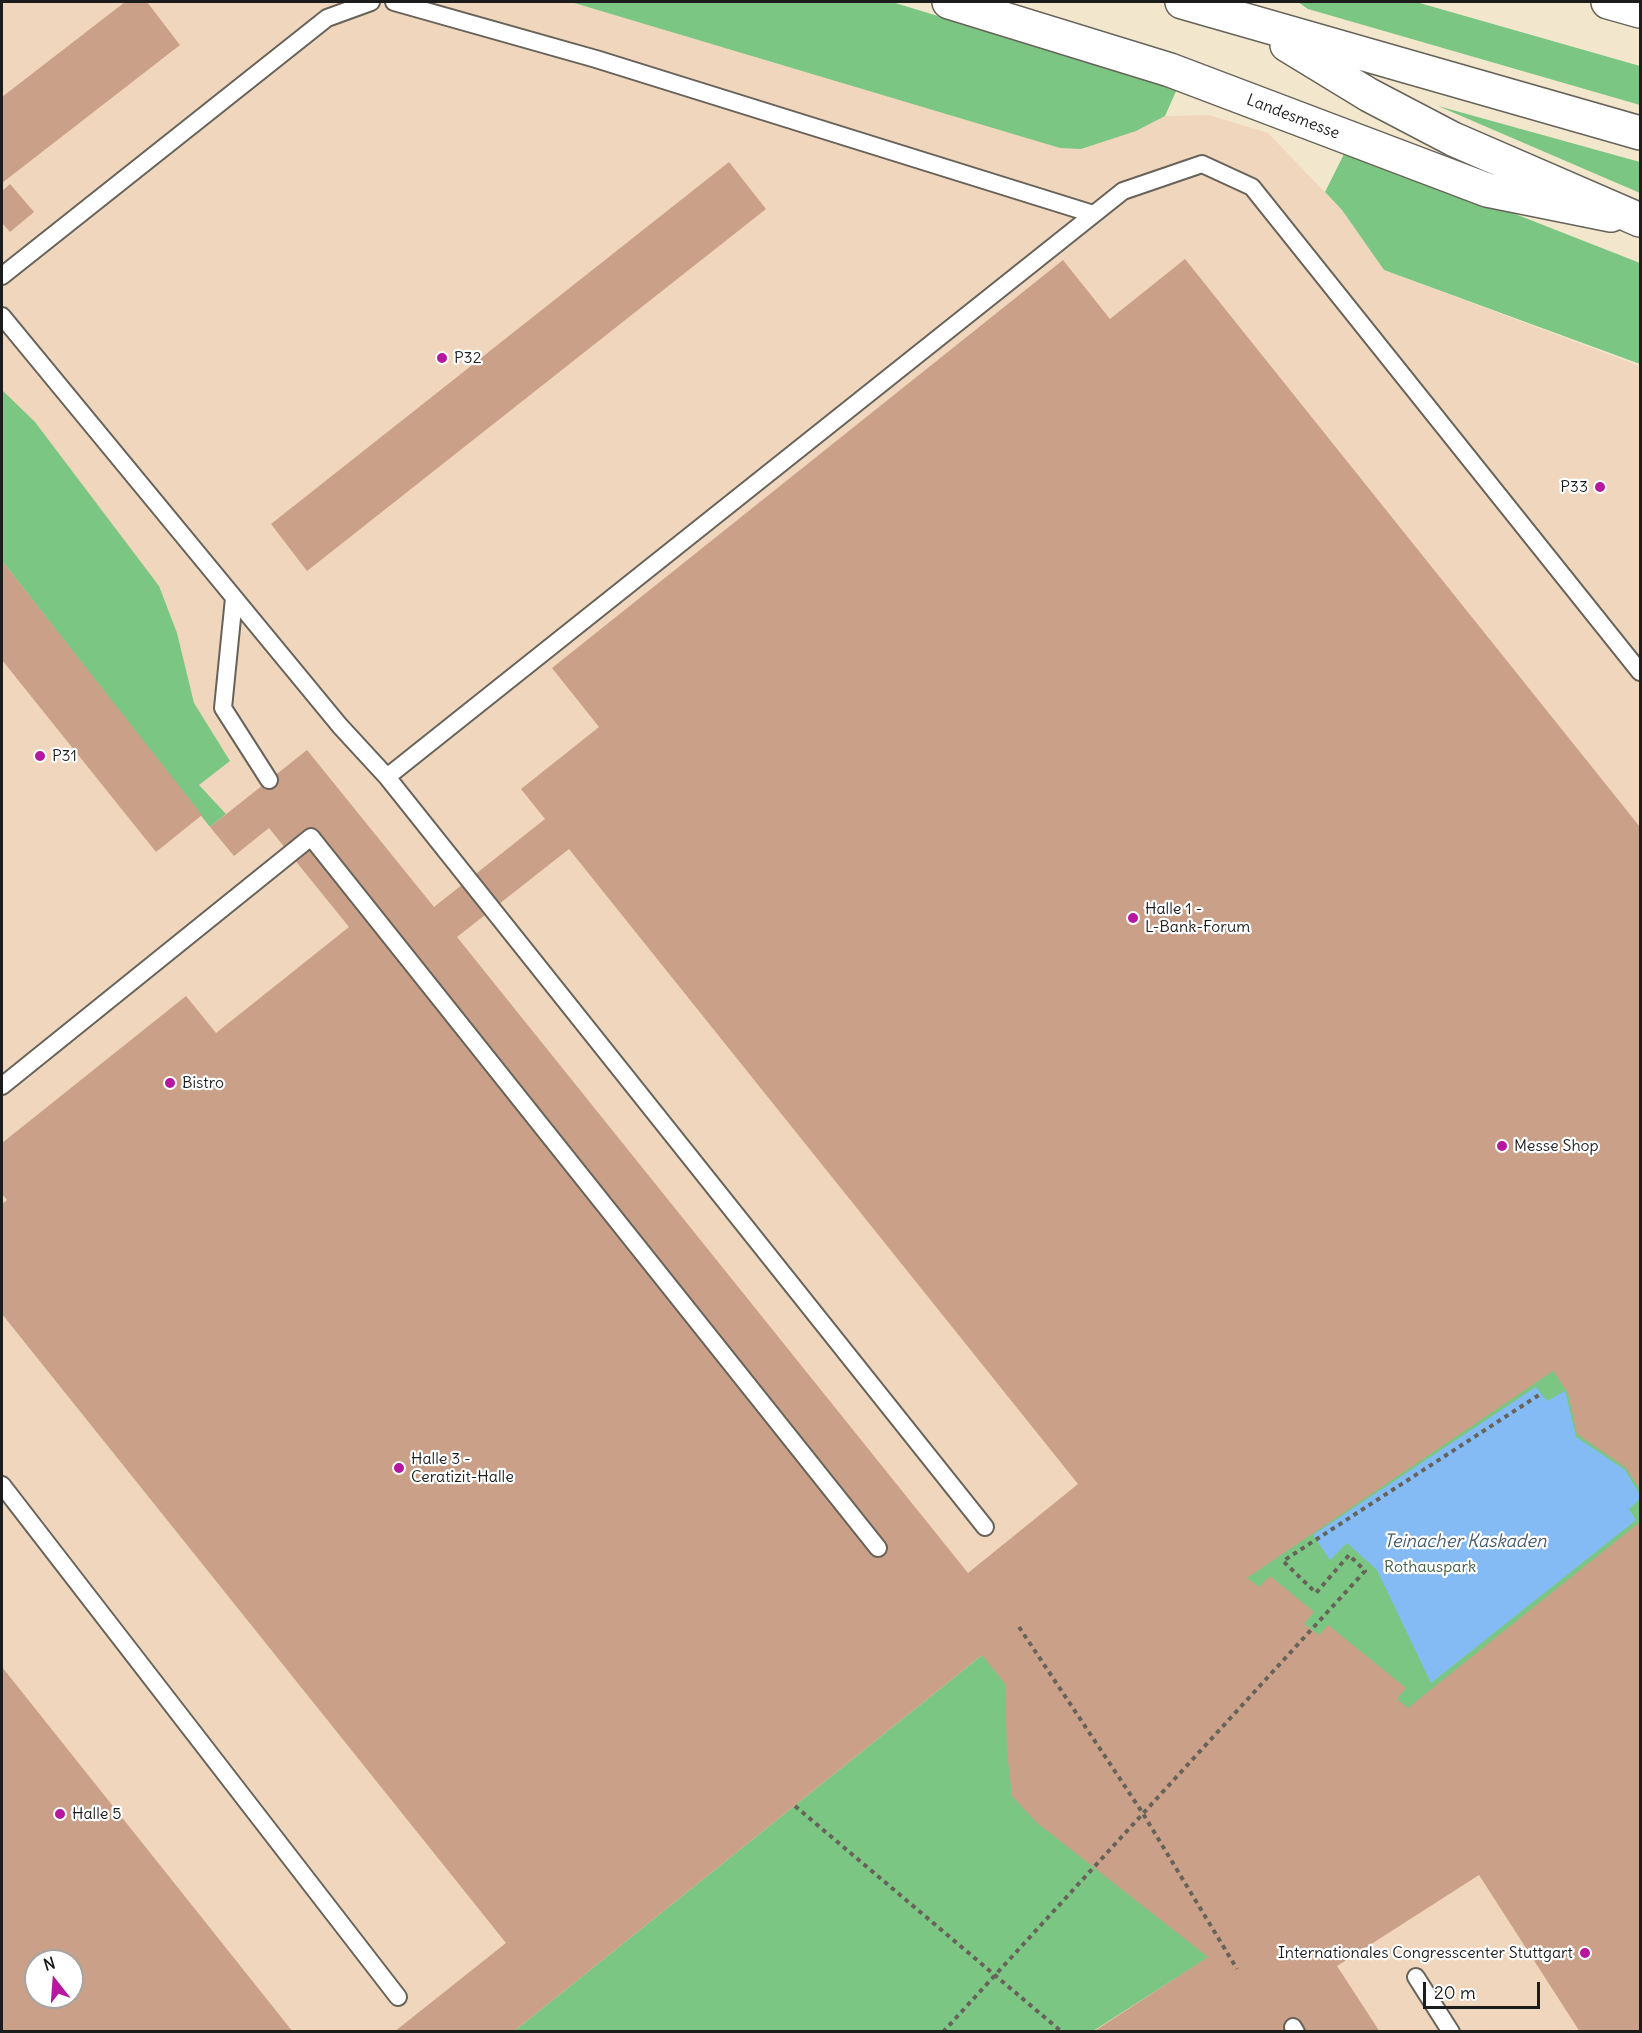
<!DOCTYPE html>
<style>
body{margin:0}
#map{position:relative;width:1642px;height:2033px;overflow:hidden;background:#f2e7cd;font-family:Delius,sans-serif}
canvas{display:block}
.frame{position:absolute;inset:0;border:3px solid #1c1c1c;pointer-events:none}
.north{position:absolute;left:24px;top:1949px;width:60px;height:60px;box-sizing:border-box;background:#fff;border:2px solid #a4a4a4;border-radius:50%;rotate:343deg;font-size:16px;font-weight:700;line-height:24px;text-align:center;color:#1c1c1c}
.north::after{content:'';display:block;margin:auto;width:21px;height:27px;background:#b5179e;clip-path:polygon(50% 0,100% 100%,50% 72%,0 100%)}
.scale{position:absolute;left:1423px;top:1982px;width:117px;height:27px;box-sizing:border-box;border:3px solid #1c1c1c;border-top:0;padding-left:8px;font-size:18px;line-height:21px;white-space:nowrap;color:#1c1c1c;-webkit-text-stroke:4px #fff;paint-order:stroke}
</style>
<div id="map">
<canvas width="1642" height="2033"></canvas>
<div class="frame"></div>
<div class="north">N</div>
<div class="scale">20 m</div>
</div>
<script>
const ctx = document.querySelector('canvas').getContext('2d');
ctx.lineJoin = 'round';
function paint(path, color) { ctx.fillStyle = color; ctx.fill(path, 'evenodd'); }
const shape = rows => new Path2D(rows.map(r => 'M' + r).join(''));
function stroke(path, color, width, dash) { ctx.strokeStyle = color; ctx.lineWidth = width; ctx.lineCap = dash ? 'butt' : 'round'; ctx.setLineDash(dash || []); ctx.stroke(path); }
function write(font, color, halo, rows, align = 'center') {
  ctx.font = font + ' Delius,sans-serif'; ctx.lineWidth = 4.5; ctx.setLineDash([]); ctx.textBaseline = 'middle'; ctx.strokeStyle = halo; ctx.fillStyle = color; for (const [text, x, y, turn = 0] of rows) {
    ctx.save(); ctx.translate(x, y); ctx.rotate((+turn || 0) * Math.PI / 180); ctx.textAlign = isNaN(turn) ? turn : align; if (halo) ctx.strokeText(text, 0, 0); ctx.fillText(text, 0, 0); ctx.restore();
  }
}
paint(shape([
 [2,2,575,2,1136,131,1165,116,1209,115,1268,133,1342,210,1384,270,1640,366,1640,2031,2,2032],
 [36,1961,72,1961,72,1997,36,1997]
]), '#f0d6bc');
paint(shape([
 [571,2,892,2,1177,89,1165,116,1136,131,1081,149,1060,148],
 [1298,2,1416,2,1640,66,1640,105,1308,9],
 [1438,106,1640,162,1640,193],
 [1347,148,1640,263,1640,364,1384,270,1342,210,1325,192],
 [2,390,35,422,159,586,177,633,194,703,230,761,199,785,226,814,210,827,2,561],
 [1471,1262,1553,1371,1640,1313,1640,1682,1093,2031,513,2032]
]), '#7cc683');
paint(shape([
 [1536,1387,1547,1401,1565,1391,1576,1437,1625,1470,1640,1495,1640,1499,1629,1509,1636,1520,1431,1683,1377,1570,1347,1543,1330,1560,1313,1535]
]), '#85bbf4');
paint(shape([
 [125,2,147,2,180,45,2,183,2,97],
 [729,162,766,209,307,571,271,524],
 [10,184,34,212,10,232,2,223,2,191],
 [1185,259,1640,827,1640,1489,1625,1467,1577,1434,1568,1393,1553,1371,1247,1578,1259,1587,1270,1576,1314,1612,1304,1624,1319,1635,1328,1625,1406,1688,1397,1699,1408,1708,1640,1522,1640,2032,1580,2032,1479,1875,1337,1966,1380,2032,1093,2032,1208,1957,1036,1822,1012,1796,1007,1751,1005,1684,982,1655,513,2032,394,2032,506,1943,2,1314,2,1204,7,1200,2,1194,2,1143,186,996,216,1033,349,927,269,828,234,856,210,827,307,750,434,907,545,819,521,789,599,727,552,668,1063,260,1110,319],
 [569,849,1078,1484,968,1573,457,937],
 [2,561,202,815,156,852,2,660],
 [2,1667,293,2032,2,2032],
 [36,1961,72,1961,72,1997,36,1997]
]), '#caa188');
const lane = shape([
 [394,2,596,59,1093,214],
 [2,276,327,18,371,2],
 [2,316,340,726,387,777,985,1527],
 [234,598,223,708,269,780],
 [387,777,1123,191,1202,164,1252,187,1640,672],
 [2,1086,311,837,878,1548],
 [2,1485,398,1997],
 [1416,1977,1451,2032],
 [1293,2027,1296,2032]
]);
const street = shape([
 [949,2,1170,70,1487,190,1611,215]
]);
const highway = shape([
 [1182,2,1640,133],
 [1608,2,1640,11],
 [1287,45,1369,95,1453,139,1640,220]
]);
stroke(lane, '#67635a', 20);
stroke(street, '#67635a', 36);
stroke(highway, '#67635a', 36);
stroke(shape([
 [1019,1627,1142,1812,1237,1969],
 [795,1806,1062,2032],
 [943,2032,1365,1571,1349,1555,1316,1593,1283,1561,1542,1393]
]), '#67635a', 4, [4.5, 4.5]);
stroke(lane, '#fff', 16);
stroke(street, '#fff', 33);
stroke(highway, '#fff', 33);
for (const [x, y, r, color] of [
 [442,358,6,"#b5179e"],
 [1600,487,6,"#b5179e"],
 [40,756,6,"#b5179e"],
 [1133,918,6,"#b5179e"],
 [170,1083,6,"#b5179e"],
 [1502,1146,6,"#b5179e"],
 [399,1468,6,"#b5179e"],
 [60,1814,6,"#b5179e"],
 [1585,1953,6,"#b5179e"]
]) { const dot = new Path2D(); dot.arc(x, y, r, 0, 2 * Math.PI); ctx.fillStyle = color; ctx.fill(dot); stroke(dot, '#fff', 2); }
write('16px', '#1c1c1c', '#fff', [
 ["Landesmesse",1293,117,21]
]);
write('16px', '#1c1c1c', '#fff', [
 ["P32",454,358],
 ["P33",1588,487,"right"],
 ["P31",52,756],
 ["Halle 1 -",1145,909],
 ["L-Bank-Forum",1145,927],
 ["Bistro",182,1083],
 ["Messe Shop",1514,1146],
 ["Halle 3 -",411,1459],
 ["Ceratizit-Halle",411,1477],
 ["Halle 5",72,1814],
 ["Internationales Congresscenter Stuttgart",1573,1953,"right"]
], 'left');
write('16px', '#426045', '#fff', [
 ["Rothauspark",1430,1567]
]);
write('italic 18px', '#465c72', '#fff', [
 ["Teinacher Kaskaden",1465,1542]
]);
</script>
